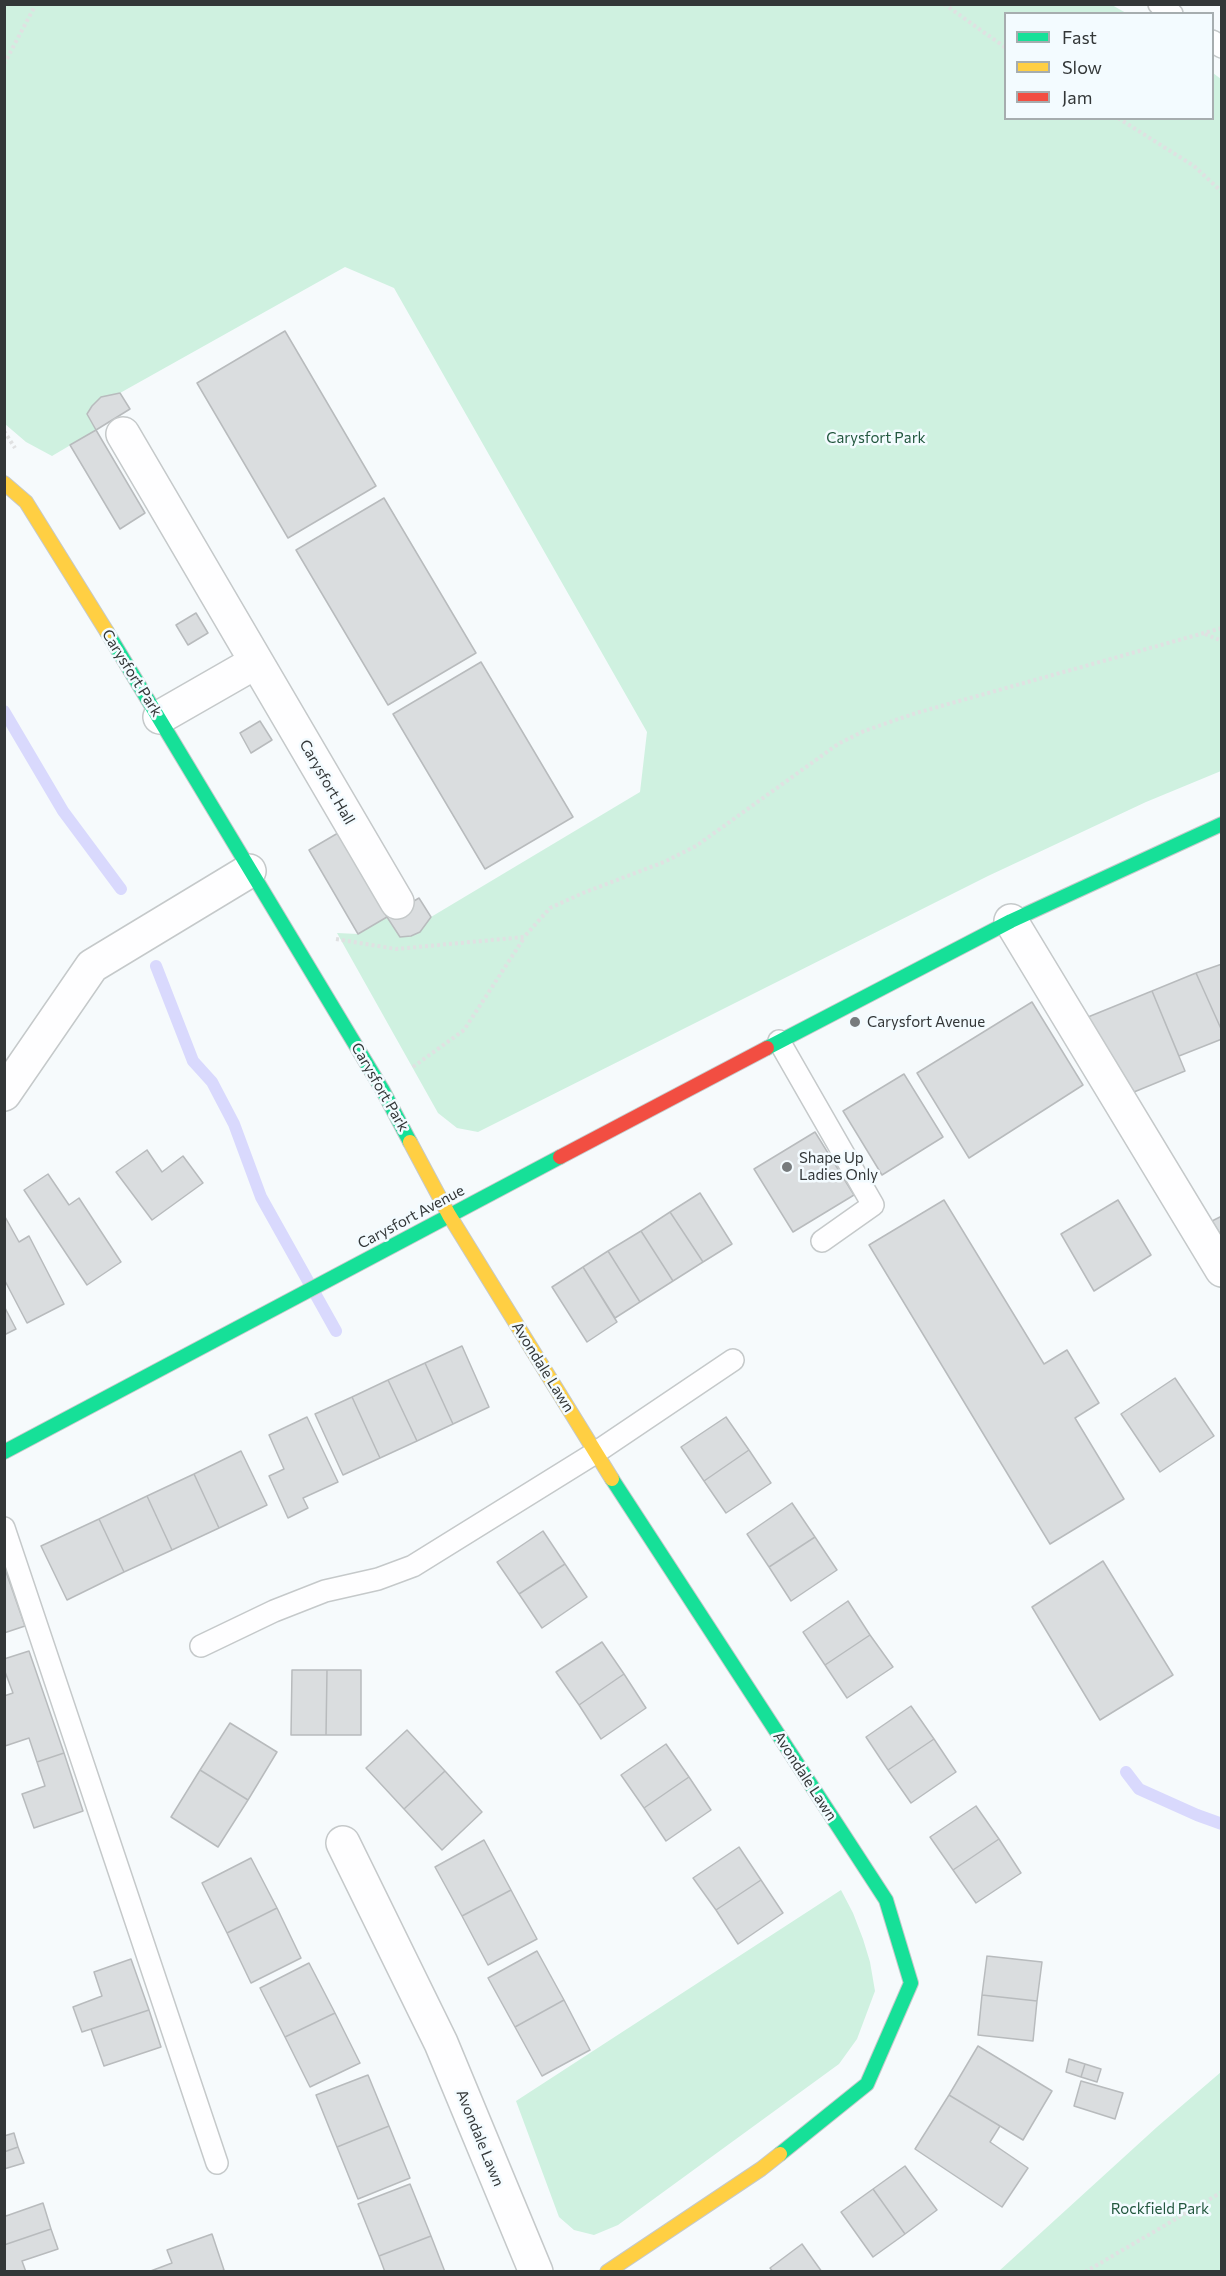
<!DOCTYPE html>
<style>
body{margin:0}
#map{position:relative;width:1226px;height:2276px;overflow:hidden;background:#f6fafc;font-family:Commissioner,sans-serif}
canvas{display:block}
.frame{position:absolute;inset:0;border:6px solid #333738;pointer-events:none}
.legend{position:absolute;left:1004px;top:12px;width:210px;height:108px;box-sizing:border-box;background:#f3fbff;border:2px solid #a6adaf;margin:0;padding:8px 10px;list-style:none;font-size:18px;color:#333738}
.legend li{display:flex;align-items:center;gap:12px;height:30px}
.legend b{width:30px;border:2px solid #a6adaf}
</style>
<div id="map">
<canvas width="1226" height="2276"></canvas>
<div class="frame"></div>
<ul class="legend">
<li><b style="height:8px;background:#16e098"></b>Fast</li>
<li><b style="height:8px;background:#ffcf43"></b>Slow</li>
<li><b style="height:8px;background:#f24e42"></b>Jam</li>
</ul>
</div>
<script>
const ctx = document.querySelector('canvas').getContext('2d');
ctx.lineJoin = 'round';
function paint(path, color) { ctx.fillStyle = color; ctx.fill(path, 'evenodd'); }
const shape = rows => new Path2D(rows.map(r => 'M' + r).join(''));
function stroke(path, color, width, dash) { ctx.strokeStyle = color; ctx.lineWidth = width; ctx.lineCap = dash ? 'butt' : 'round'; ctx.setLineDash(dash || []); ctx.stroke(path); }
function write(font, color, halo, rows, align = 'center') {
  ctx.font = font + ' Commissioner,sans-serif'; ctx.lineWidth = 5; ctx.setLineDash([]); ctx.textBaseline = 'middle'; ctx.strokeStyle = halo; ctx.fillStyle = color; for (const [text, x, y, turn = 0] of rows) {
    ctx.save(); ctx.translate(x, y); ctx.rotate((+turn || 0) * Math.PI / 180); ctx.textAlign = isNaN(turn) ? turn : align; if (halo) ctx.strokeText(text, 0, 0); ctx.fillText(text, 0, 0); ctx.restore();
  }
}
paint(shape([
 [5,5,1112,5,1126,13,1006,14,1006,118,1212,118,1213,73,1221,79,1221,771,1146,802,988,876,478,1132,457,1128,438,1113,337,933,358,934,387,917,400,937,411,936,420,931,431,917,640,792,647,732,394,288,345,267,120,393,101,397,92,406,87,414,96,430,52,456,26,442,5,424],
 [841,1890,853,1913,863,1939,870,1962,875,1991,857,2039,839,2064,618,2225,594,2235,574,2230,559,2217,516,2101],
 [1221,2072,1221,2271,999,2271,1157,2127]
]), '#cff1e0');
stroke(shape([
 [4,711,63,811,121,889],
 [156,966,193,1061,212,1082,234,1124,261,1197,336,1331],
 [1126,1772,1139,1789,1197,1815,1222,1824]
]), '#d9d9fd', 12);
const building = shape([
 [285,331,376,486,288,538,197,383,285,331],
 [120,393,130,409,96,430,87,414,92,406,101,397,120,393],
 [96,430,145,513,120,529,70,445,96,430],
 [384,498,476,653,388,705,296,550,384,498],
 [196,613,208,633,188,645,176,625,196,613],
 [481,662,573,817,485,869,393,714,481,662],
 [260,721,272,740,251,753,240,733,260,721],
 [338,833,387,917,358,934,309,850,338,833],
 [419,898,431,917,420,932,411,936,400,937,387,917,419,898],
 [1222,964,1222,1031,1196,973,1222,964],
 [1196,973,1222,1031,1222,1039,1179,1056,1152,991,1196,973],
 [1152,991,1185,1071,1134,1092,1088,1017,1152,991],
 [1032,1002,1083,1085,969,1158,917,1073,1032,1002],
 [904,1074,943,1137,882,1175,843,1111,904,1074],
 [815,1132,854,1195,793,1232,754,1169,815,1132],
 [147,1150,162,1172,183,1156,203,1183,152,1220,116,1172,147,1150],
 [48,1174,69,1205,79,1198,121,1262,87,1285,24,1190,48,1174],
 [700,1193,732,1244,703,1262,670,1212,700,1193],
 [944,1200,1044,1364,1067,1350,1099,1403,1075,1418,1124,1499,1050,1544,869,1245,944,1200],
 [1118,1200,1151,1255,1094,1291,1061,1234,1118,1200],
 [670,1212,703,1262,673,1281,641,1231,670,1212],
 [4,1215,19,1242,29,1236,64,1304,27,1323,4,1279,4,1215],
 [1222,1216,1222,1237,1212,1221,1222,1216],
 [641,1231,673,1281,640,1302,608,1251,641,1231],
 [608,1251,640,1302,615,1318,583,1267,608,1251],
 [583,1267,617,1322,587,1342,552,1287,583,1267],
 [4,1306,16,1329,4,1335,4,1306],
 [462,1346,489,1407,453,1424,425,1363,462,1346],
 [425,1363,453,1424,417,1441,388,1380,425,1363],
 [1175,1378,1214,1436,1160,1472,1121,1414,1175,1378],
 [388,1380,417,1441,380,1458,352,1397,388,1380],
 [352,1397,380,1458,343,1475,315,1414,352,1397],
 [307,1417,338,1482,303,1498,308,1508,288,1518,269,1476,284,1469,269,1435,307,1417],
 [726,1417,749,1450,704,1481,681,1447,726,1417],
 [749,1450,771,1483,726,1513,704,1481,749,1450],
 [241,1451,267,1505,219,1528,194,1474,241,1451],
 [194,1474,219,1528,172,1550,147,1496,194,1474],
 [147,1496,172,1550,124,1572,99,1519,147,1496],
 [792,1503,815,1537,769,1567,747,1534,792,1503],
 [99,1519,124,1572,67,1600,41,1546,99,1519],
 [543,1531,565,1564,519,1594,497,1562,543,1531],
 [815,1537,837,1570,791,1601,769,1567,815,1537],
 [1103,1561,1173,1675,1100,1720,1032,1607,1103,1561],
 [565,1564,587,1597,542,1628,519,1594,565,1564],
 [4,1566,25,1626,4,1633,4,1566],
 [848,1601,870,1635,825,1665,803,1632,848,1601],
 [870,1635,893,1667,847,1698,825,1665,870,1635],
 [602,1642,624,1674,579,1705,556,1672,602,1642],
 [29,1651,64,1753,37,1762,29,1738,5,1746,4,1744,4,1696,13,1693,4,1669,4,1659,29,1651],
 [292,1670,327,1670,326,1735,291,1735,292,1670],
 [327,1670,361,1670,361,1735,326,1735,327,1670],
 [624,1674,646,1708,601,1739,579,1705,624,1674],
 [911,1706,934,1739,888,1770,866,1737,911,1706],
 [230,1723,277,1752,248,1800,200,1770,230,1723],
 [407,1730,445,1771,404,1809,366,1768,407,1730],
 [934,1739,956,1772,911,1803,888,1770,934,1739],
 [666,1744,689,1777,644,1808,621,1775,666,1744],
 [64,1753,83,1811,34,1828,22,1794,45,1786,37,1762,64,1753],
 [200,1770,248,1800,218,1847,171,1817,200,1770],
 [445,1771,482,1812,442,1850,404,1809,445,1771],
 [689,1777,711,1810,666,1841,644,1808,689,1777],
 [976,1806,999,1839,953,1870,930,1837,976,1806],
 [999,1839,1021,1873,976,1903,953,1870,999,1839],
 [484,1840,511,1890,462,1916,435,1867,484,1840],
 [739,1847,761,1880,716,1910,693,1878,739,1847],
 [251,1858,277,1908,227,1933,202,1883,251,1858],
 [761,1880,783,1913,738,1944,716,1910,761,1880],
 [511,1890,537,1939,488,1965,462,1916,511,1890],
 [277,1908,301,1958,251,1983,227,1933,277,1908],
 [537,1951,564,2000,515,2027,488,1978,537,1951],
 [987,1956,1042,1962,1037,2001,982,1995,987,1956],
 [131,1959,149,2010,82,2032,73,2007,102,1996,94,1972,131,1959],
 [309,1963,335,2013,285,2037,260,1988,309,1963],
 [982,1995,1037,2001,1033,2041,978,2035,982,1995],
 [564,2000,590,2050,542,2076,515,2027,564,2000],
 [149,2010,161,2047,104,2066,91,2029,149,2010],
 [335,2013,360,2063,310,2087,285,2037,335,2013],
 [978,2046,1052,2091,1023,2140,949,2095,978,2046],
 [1069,2059,1085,2064,1081,2077,1066,2072,1069,2059],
 [1085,2064,1101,2069,1097,2082,1081,2077,1085,2064],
 [368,2075,389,2126,337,2147,316,2095,368,2075],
 [1081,2081,1123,2093,1115,2119,1074,2106,1081,2081],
 [949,2095,1000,2126,990,2142,1028,2168,1002,2207,915,2149,949,2095],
 [389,2126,410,2178,358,2199,337,2147,389,2126],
 [14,2133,18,2147,4,2152,4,2136,14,2133],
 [18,2147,24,2163,4,2169,4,2152,18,2147],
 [905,2166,937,2210,905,2234,873,2189,905,2166],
 [410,2184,431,2236,379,2256,358,2204,410,2184],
 [873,2189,905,2234,873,2257,841,2212,873,2189],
 [43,2203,51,2229,4,2245,4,2212,6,2216,43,2203],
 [51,2229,58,2249,22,2261,26,2272,4,2272,4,2245,51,2229],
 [212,2234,224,2270,219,2272,148,2272,172,2263,167,2250,212,2234],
 [431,2236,445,2272,385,2272,379,2256,431,2236],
 [802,2244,822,2272,773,2272,770,2268,802,2244]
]);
paint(building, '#dadddf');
stroke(building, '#b8bbbd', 1.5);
const lane = shape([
 [1159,4,1172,14],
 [1212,41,1222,47],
 [779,1041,873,1205,822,1241],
 [4,1528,217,2163],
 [201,1646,274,1611,325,1591,378,1579,413,1566,595,1453,733,1360]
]);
const street = shape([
 [123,434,397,902],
 [160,717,256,662],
 [1011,921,1222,1270],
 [4,1094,92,966,249,871],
 [343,1843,441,2043,536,2272]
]);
const fast = shape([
 [107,632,382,1089,410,1142],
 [767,1048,1011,921,1222,824],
 [4,1452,560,1157],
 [612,1479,886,1900,911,1983,867,2084,780,2154]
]);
const slow = shape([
 [4,483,26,502,107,632],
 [410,1142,449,1215,612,1479],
 [607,2272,761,2169,780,2154]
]);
const jam = shape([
 [560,1157,767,1048]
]);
stroke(lane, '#c5c9ca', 24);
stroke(street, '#c5c9ca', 36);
stroke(fast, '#c5c9ca', 16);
stroke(slow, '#c5c9ca', 16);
stroke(jam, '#c5c9ca', 16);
stroke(shape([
 [944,4,1006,48],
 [4,64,36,4],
 [1118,118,1194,166,1222,192],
 [4,431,15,448],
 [1205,634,1222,641],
 [336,939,396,949,524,937,550,908,583,893,664,862,696,846,838,744,864,731,916,713,1222,628],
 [413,1067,464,1030,524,938],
 [1085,2272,1222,2192]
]), '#e0e1e2', 4, [3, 3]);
stroke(lane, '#fefeff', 21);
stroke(street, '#fefeff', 33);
stroke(fast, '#16e098', 14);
stroke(slow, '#ffcf43', 14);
stroke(jam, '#f24e42', 14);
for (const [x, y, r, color] of [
 [855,1022,6,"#777b7d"],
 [787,1167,6,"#777b7d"]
]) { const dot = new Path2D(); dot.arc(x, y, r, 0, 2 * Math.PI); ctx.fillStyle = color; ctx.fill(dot); stroke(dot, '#f3fbff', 2); }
write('15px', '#22573e', '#f3fbff', [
 ["Carysfort Park",876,438],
 ["Rockfield Park",1160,2209]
]);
write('15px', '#333738', '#f3fbff', [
 ["Carysfort Park",132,673,58],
 ["Carysfort Hall",327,782,60],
 ["Carysfort Park",380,1087,60],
 ["Carysfort Avenue",411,1217,-28],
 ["Avondale Lawn",543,1367,58],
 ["Avondale Lawn",805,1776,57],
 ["Avondale Lawn",480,2138,68]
]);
write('15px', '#333738', '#f3fbff', [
 ["Carysfort Avenue",867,1022],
 ["Shape Up",799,1158],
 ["Ladies Only",799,1175]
], 'left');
</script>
